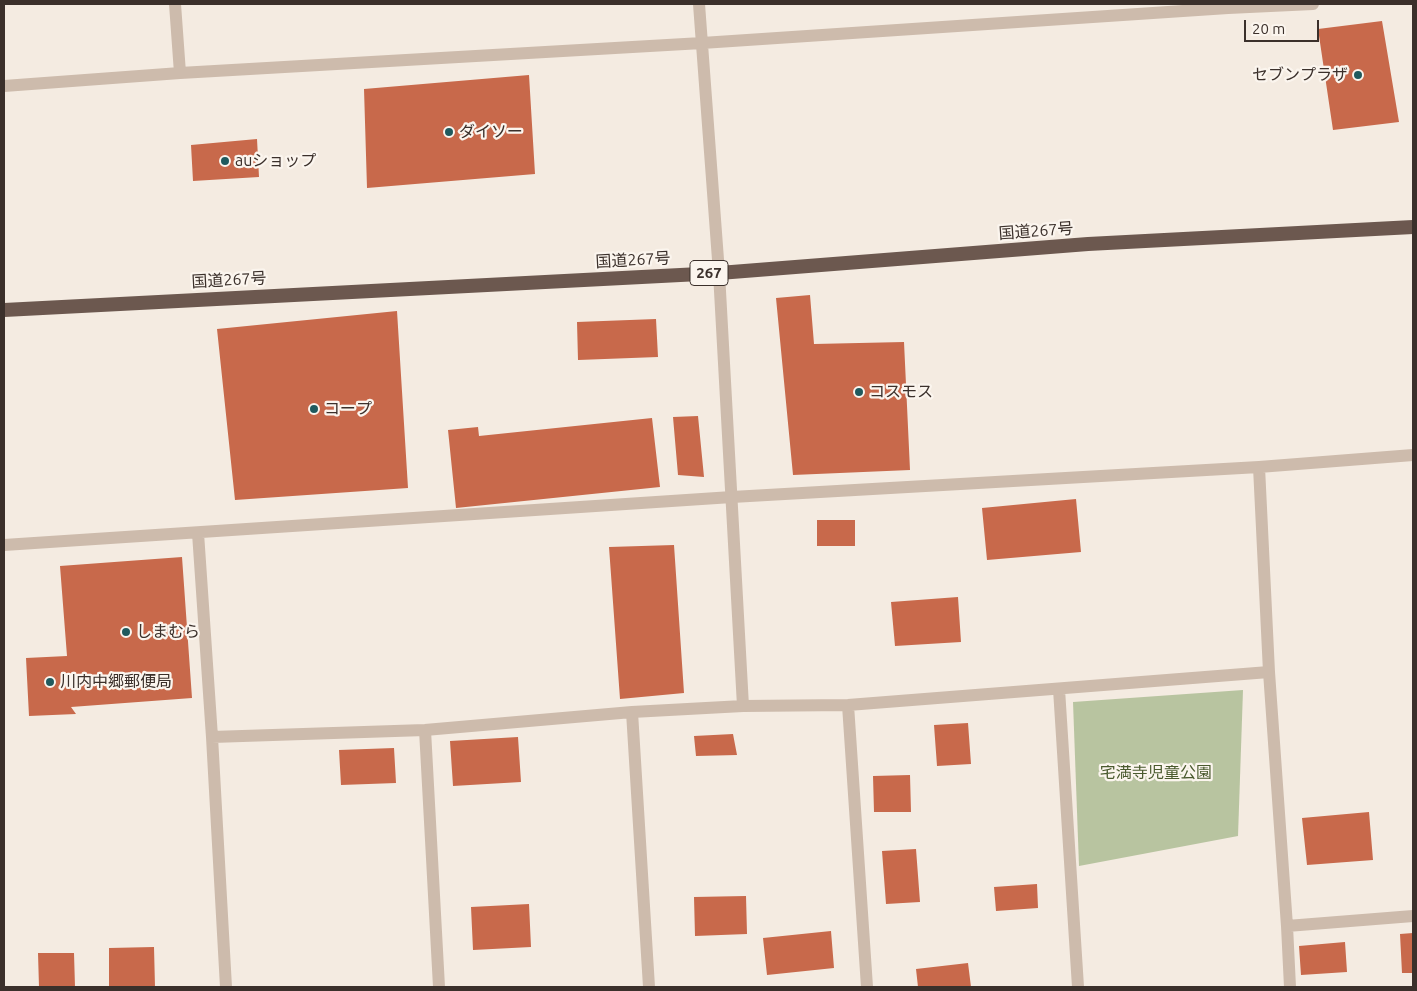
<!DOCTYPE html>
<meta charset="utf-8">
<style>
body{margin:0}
#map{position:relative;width:1417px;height:991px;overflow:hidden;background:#f4ebe1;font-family:Ubuntu,sans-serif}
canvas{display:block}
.frame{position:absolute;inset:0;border:5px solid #3b302b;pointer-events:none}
.scale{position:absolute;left:1244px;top:20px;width:75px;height:22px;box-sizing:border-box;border:2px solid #3b302b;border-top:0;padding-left:6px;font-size:15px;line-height:18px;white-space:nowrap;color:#3b302b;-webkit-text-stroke:4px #fbf5ee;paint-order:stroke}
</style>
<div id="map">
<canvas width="1417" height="991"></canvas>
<div class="frame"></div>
<div class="scale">20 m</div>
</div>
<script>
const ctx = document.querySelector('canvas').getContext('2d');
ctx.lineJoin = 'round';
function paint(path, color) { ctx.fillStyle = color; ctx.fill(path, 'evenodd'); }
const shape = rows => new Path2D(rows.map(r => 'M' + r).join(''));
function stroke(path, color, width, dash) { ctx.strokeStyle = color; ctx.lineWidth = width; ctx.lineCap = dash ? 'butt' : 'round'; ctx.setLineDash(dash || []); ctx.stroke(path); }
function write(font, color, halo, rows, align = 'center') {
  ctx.font = font + ' Ubuntu,"Noto Sans JP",sans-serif'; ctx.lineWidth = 4.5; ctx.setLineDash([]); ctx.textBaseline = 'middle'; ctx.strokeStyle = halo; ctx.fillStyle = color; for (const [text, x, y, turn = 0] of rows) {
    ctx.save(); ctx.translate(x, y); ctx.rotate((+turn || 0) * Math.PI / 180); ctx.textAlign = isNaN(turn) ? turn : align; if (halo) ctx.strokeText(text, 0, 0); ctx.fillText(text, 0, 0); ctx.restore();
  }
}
paint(shape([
 [1243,690,1238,836,1079,866,1073,702]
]), '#b8c4a0');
paint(shape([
 [1382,21,1399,122,1333,130,1318,29],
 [529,75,535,174,367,188,364,89],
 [257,139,259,177,193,181,191,145],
 [810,295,814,344,904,342,910,470,793,475,776,298],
 [397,311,408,488,235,500,217,329],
 [656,319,658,357,578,360,577,322],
 [698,416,704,477,678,475,673,417],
 [652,418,660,487,456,508,448,430,478,427,479,436],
 [1076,499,1081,552,987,560,982,508],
 [817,520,855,520,855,546,817,546],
 [674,545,684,693,620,699,609,547],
 [182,557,192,698,71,707,76,714,29,716,26,658,67,656,60,566],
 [958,597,961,642,895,646,891,602],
 [968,723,971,764,937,766,934,725],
 [733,734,737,755,696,756,694,736],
 [518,737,521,782,453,786,450,741],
 [394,748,396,783,341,785,339,750],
 [910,775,911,812,874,812,873,776],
 [1369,812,1373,860,1307,865,1302,818],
 [916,849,920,902,886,904,882,851],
 [1037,884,1038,908,996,911,994,887],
 [746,896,747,934,695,936,694,897],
 [529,904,531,947,473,950,471,907],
 [831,931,834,968,767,975,763,938],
 [1413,933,1413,973,1402,973,1400,934],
 [1345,942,1347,972,1301,975,1299,946],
 [154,947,155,987,109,987,109,948],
 [38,953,74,953,75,987,39,987],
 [968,963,971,987,918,987,916,969]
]), '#c8694b');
stroke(shape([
 [175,4,180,73],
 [699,4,719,273,743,706],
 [4,86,180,73,702,43,1228,8,1313,4],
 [1259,467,1269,672,1287,926,1290,987],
 [198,533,212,737,226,987],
 [4,545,732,497,1259,467,1413,455],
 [1059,689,1078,987],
 [848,705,867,987],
 [632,712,649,987],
 [425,730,439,987],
 [212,737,425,730,632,712,743,706,848,705,1269,672],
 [1287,926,1413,916]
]), '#cdbbac', 12);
stroke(shape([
 [4,310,719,273,1088,244,1413,227]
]), '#6c584f', 14);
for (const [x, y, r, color] of [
 [1358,75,5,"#1f5a5e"],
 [449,132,5,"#1f5a5e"],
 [225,161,5,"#1f5a5e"],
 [859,392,5,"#1f5a5e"],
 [314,409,5,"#1f5a5e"],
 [126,632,5,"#1f5a5e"],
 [50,682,5,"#1f5a5e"]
]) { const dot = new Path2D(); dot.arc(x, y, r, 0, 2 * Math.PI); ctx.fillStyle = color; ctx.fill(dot); stroke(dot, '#fbf5ee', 2); }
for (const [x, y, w] of [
 [709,273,38]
]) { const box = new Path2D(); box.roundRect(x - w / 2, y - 12.5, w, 25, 4); ctx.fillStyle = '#fbf5ee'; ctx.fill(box); stroke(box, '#3b302b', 1); }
write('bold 15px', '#3b302b', null, [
 ["267",709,273]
]);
write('16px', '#3b302b', '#fbf5ee', [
 ["セブンプラザ",1348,75,"right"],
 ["ダイソー",459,132],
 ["auショップ",235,161],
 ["コスモス",869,392],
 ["コープ",324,409],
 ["しまむら",136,632],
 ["川内中郷郵便局",60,682]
], 'left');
write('16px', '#3b302b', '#fbf5ee', [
 ["国道267号",1036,231,-4],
 ["国道267号",633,260,-3],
 ["国道267号",229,280,-3]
]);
write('16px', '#4a5a2e', '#fbf5ee', [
 ["宅満寺児童公園",1156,773]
]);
</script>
